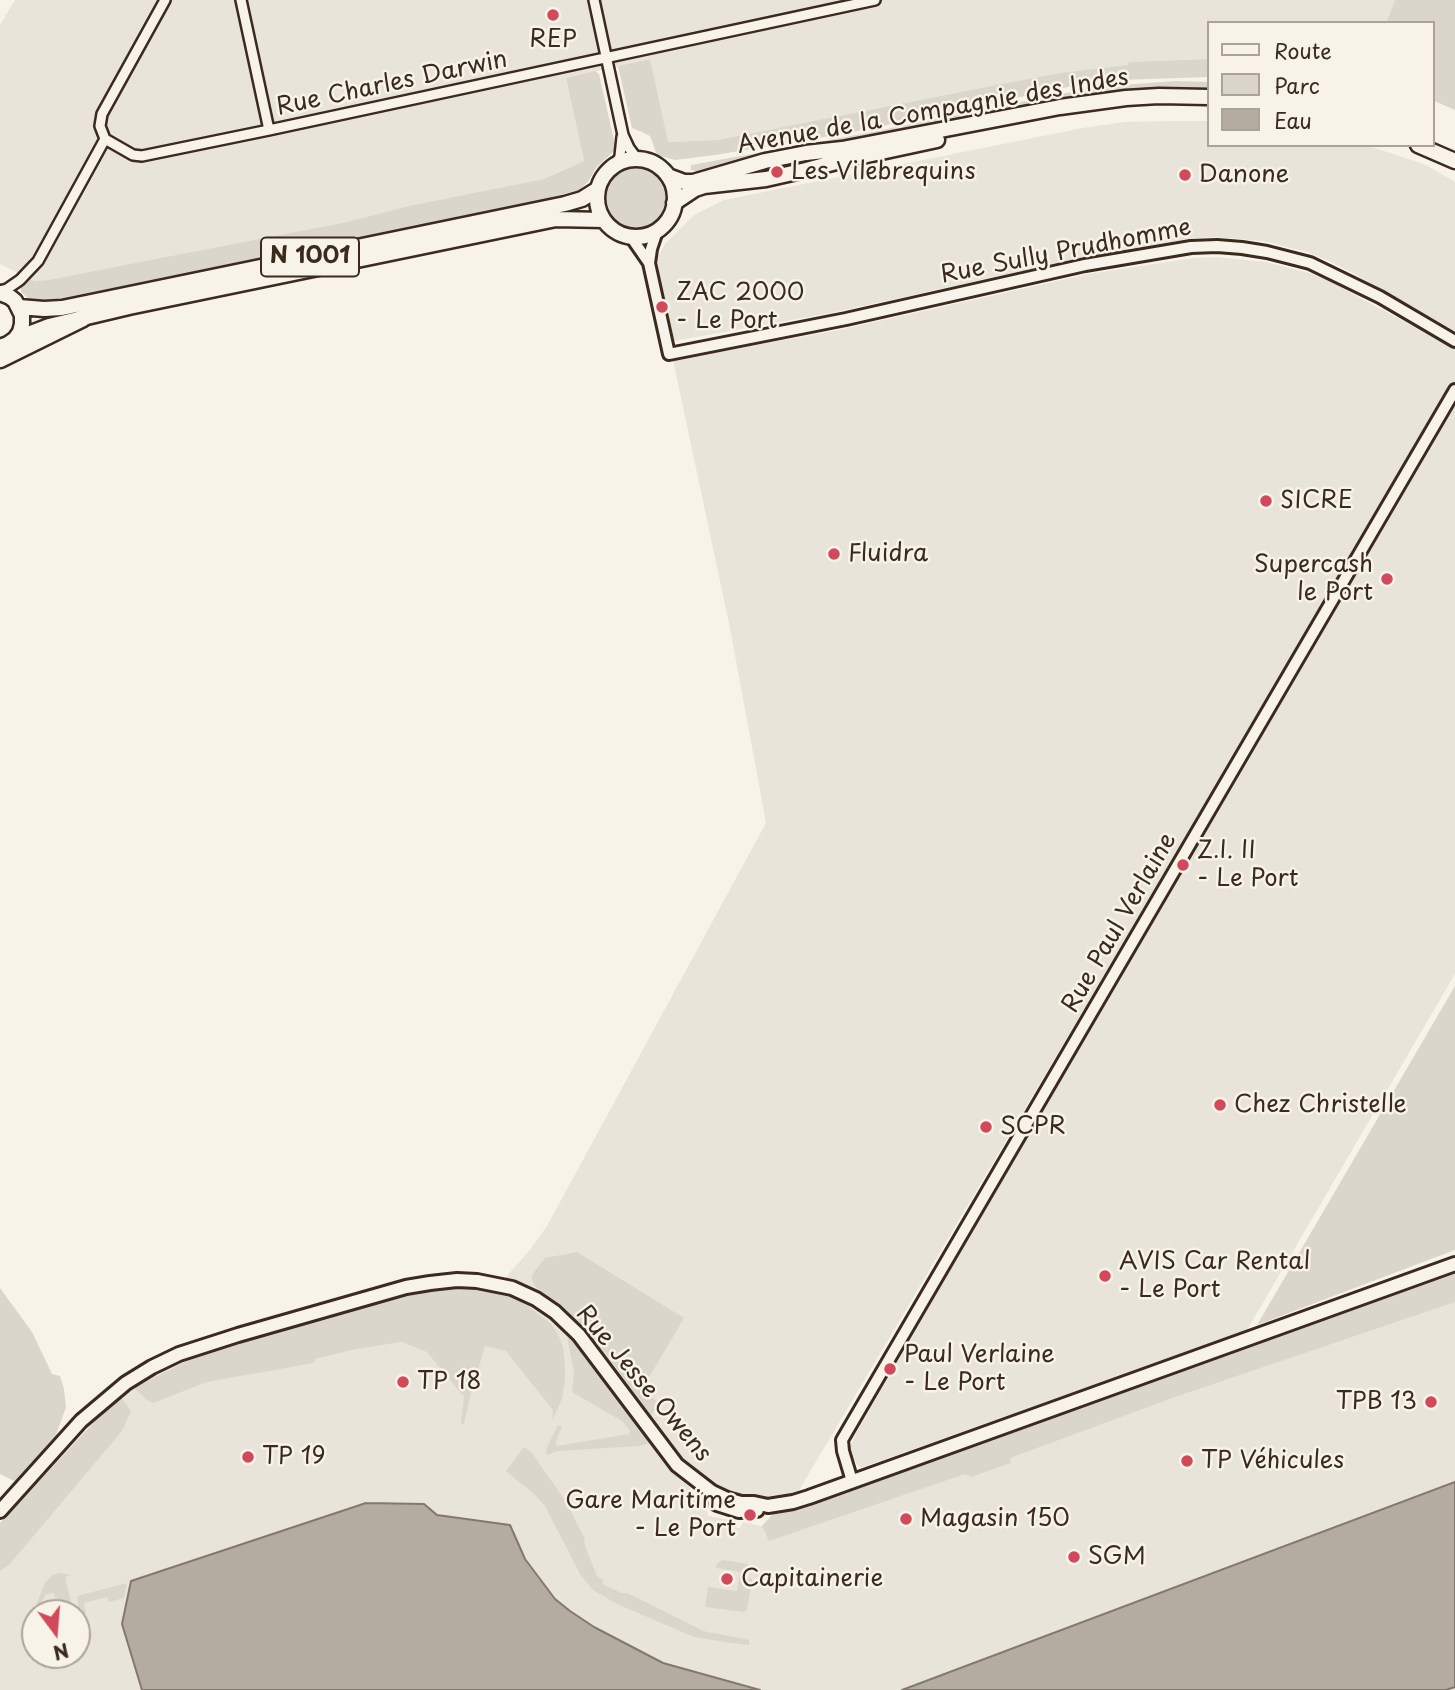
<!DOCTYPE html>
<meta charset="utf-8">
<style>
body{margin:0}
#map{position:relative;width:1455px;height:1690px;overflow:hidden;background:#f7f3e8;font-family:"Playpen Sans",sans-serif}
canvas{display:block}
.legend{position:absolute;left:1207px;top:21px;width:228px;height:126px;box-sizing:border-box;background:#f7f3e8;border:2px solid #aca397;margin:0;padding:9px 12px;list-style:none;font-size:21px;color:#3b2a1e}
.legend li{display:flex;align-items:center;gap:14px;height:35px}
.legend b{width:35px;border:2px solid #aca397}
.north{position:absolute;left:21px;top:1599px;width:70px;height:70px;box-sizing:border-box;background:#f7f3e8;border:2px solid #aca397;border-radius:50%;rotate:164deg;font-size:19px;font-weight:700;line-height:28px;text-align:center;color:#3b2a1e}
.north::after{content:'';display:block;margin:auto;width:24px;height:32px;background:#d1495b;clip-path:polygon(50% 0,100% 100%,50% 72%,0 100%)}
</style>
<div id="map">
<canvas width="1455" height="1690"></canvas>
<ul class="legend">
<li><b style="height:9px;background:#f7f3e8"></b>Route</li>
<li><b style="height:19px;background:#dbd6cb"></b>Parc</li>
<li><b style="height:19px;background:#b4aca0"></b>Eau</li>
</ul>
<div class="north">N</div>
</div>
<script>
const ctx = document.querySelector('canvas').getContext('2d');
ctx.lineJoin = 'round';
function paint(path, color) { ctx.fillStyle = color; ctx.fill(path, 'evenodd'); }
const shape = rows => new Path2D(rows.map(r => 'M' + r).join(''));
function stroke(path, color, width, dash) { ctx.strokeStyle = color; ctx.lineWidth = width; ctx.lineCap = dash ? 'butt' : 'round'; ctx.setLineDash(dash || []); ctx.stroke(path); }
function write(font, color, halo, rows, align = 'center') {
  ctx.font = font + ' "Playpen Sans",sans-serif'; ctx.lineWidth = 5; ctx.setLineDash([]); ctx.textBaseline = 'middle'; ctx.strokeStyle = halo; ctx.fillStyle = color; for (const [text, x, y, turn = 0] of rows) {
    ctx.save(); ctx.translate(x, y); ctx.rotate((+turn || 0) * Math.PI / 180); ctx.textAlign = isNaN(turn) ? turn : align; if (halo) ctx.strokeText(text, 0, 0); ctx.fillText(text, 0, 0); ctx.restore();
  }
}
paint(shape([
 [15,0,1395,0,1386,23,1208,23,1208,59,1129,62,1129,65,991,86,717,140,667,142,649,59,566,78,584,161,544,179,413,205,342,223,239,244,48,280,35,281,0,264,0,25],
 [1176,121,1208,121,1208,145,1366,145,1426,165,1455,182,1455,331,1351,272,1329,261,1307,252,1263,241,1214,237,1187,239,1082,258,831,313,668,342,654,277,656,260,665,244,694,215,724,200,1083,128,1125,122],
 [1217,257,1266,262,1309,273,1327,280,1455,349,1455,382,798,1492,779,1498,759,1499,740,1498,722,1494,691,1473,583,1331,537,1294,505,1278,529,1251,547,1226,766,823,730,628,673,360,839,330,1088,274,1193,258],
 [1455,398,1455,974,1247,1330,860,1468,853,1459,850,1448,854,1437],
 [1455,1271,1455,1690,0,1690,0,1523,110,1405,140,1384,166,1370,191,1359,229,1346,421,1292,453,1288,481,1289,503,1293,528,1303,559,1326,579,1346,606,1379,666,1462,706,1505,708,1516,730,1520,733,1527,740,1528,743,1522,762,1526,774,1513,811,1503],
 [35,1613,77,1613,77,1655,35,1655]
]), '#e9e4d9');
paint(shape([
 [1395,0,1455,0,1455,110,1432,100,1432,23,1386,23],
 [650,59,668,142,717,140,991,86,1061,73,1128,65,1129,62,1208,59,1208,77,1120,80,1073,86,848,133,715,155,675,160,657,155,650,136,642,132,632,128,618,66],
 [595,71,599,74,616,149,596,168,588,182,579,190,545,199,54,300,30,300,21,292,21,285,28,278,35,281,48,280,342,223,413,205,544,179,584,161,566,78],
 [1176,81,1208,82,1208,91,697,171,691,170,691,165,867,133,1076,91,1121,85],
 '600 199a34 34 0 1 1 68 0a34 34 0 1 1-68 0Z',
 [1455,986,1455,1250,1257,1325],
 [577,1252,684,1318,641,1391,660,1403,651,1416,606,1354,585,1328,534,1285,532,1280,532,1275,545,1258],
 [1455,1271,1455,1302,1178,1396,1010,1458,1011,1463,971,1477,965,1474,769,1541,762,1526,774,1513,811,1503],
 [0,1288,32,1332,52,1374,60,1376,64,1389,66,1407,56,1435,16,1482,0,1474],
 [453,1288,481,1289,503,1293,525,1304,551,1324,558,1334,563,1347,565,1365,565,1379,562,1399,552,1421,553,1410,506,1351,485,1346,470,1397,464,1424,461,1424,464,1397,427,1352,402,1342,356,1349,315,1359,314,1363,207,1382,153,1403,147,1400,134,1388,191,1359,229,1346,421,1292],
 [566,1332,579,1346,606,1379,652,1442,640,1446,557,1451,547,1455,546,1449,558,1425,562,1427,555,1444,557,1446,629,1434,630,1431,622,1421,572,1392,574,1372],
 [121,1397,131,1411,122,1431,9,1565,0,1571,0,1523,110,1405],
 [524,1447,532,1453,566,1502,585,1539,584,1542,586,1549,597,1576,603,1580,603,1584,621,1593,627,1593,703,1631,749,1640,749,1645,731,1643,694,1637,617,1604,593,1590,580,1574,545,1506,534,1494,506,1471],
 [722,1560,748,1564,747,1571,745,1571,744,1577,752,1579,747,1610,743,1612,705,1607,708,1587,737,1591,740,1572,716,1568,716,1565],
 [60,1573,71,1575,65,1577,72,1606,58,1609,54,1593,46,1594,36,1613,35,1613,28,1631,26,1630,45,1583,52,1575],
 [127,1583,124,1598,109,1602,107,1597,84,1603,86,1613,80,1614,77,1606,78,1605,77,1596]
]), '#dbd6cb');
const water = shape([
 [1455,1482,1455,1687,1446,1690,902,1690,1455,1482],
 [366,1503,424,1504,437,1515,510,1525,525,1559,555,1599,570,1611,594,1627,663,1663,760,1690,142,1690,122,1624,131,1581,366,1503]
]);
paint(water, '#b4aca0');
stroke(water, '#84786c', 2);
const minor = shape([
 [241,0,269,130],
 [594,0,623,135,629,148,638,160],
 [105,139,133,155,142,156,269,130,875,0],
 [105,139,100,126,102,114,165,0],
 [617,165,620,156,622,137],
 [0,291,7,289,20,280,38,261,105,139]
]);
const tertiary = shape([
 [631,237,649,263,669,354,846,319,1085,265,1191,247,1217,246,1242,248,1267,252,1310,263,1380,297,1455,341],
 [649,263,651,249,657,231],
 [852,1481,843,1451,842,1440,1455,390]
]);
const secondary = shape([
 [717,1504,739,1511,757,1510],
 [0,1511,81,1421,126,1383,152,1367,179,1354,238,1335,406,1287,430,1283,457,1280,477,1281,512,1288,536,1299,555,1312,579,1335,677,1465,712,1492,727,1499,741,1503,754,1503,768,1506,793,1502,809,1497,1455,1264]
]);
const primary = shape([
 [1418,145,1455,161],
 '597 198a39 39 0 1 1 78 0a39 39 0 1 1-78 0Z',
 [668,176,684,182,693,182,765,161,806,153,842,149,1060,107,1126,98,1159,96,1208,97],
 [674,203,695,189,704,186,766,179,806,170,844,160,937,140],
 [0,293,10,297,15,301,22,315,22,324,20,332,15,339],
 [19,307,44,309,62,308,565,204,582,199,598,189],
 [0,347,8,344,15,339,49,326,129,307,556,219,604,220]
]);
const trunk = shape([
 [0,359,83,318]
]);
stroke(minor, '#3b2a1e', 14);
stroke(tertiary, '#3b2a1e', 16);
stroke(secondary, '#3b2a1e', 18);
stroke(primary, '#3b2a1e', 19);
stroke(trunk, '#3b2a1e', 21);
stroke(minor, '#f7f3e8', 9);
stroke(tertiary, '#f7f3e8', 10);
stroke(secondary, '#f7f3e8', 12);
stroke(primary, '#f7f3e8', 14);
stroke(trunk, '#f7f3e8', 16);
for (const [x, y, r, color] of [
 [553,15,7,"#d1495b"],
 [777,172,7,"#d1495b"],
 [1185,175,7,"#d1495b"],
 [662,307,7,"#d1495b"],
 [1266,501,7,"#d1495b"],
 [834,554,7,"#d1495b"],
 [1387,579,7,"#d1495b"],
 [1183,865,7,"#d1495b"],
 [1220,1105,7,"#d1495b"],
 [986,1127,7,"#d1495b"],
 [1105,1276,7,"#d1495b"],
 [890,1369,7,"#d1495b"],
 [403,1382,7,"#d1495b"],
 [1431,1402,7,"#d1495b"],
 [248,1457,7,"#d1495b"],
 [1187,1461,7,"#d1495b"],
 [750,1515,7,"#d1495b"],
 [906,1519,7,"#d1495b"],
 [1074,1557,7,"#d1495b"],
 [727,1579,7,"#d1495b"]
]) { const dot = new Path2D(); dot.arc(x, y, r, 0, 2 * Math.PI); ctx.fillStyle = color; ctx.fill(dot); stroke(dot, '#f7f3e8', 2.5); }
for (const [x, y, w] of [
 [310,257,98]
]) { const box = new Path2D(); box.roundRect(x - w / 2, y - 19.5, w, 39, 5); ctx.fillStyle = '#f7f3e8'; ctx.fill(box); stroke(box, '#3b2a1e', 2); }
write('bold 23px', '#3b2a1e', null, [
 ["N 1001",310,257]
]);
write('24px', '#3b2a1e', '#f7f3e8', [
 ["REP",553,40,"center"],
 ["Les Vilebrequins",791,172],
 ["Danone",1199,175],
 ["ZAC 2000",676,293],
 ["- Le Port",676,321],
 ["SICRE",1280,501],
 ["Fluidra",848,554],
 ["Supercash",1373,565,"right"],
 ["le Port",1373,593,"right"],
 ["Z.I. II",1197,851],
 ["- Le Port",1197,879],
 ["Chez Christelle",1234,1105],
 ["SCPR",1000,1127],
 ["AVIS Car Rental",1119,1262],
 ["- Le Port",1119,1290],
 ["Paul Verlaine",904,1355],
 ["- Le Port",904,1383],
 ["TP 18",417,1382],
 ["TPB 13",1417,1402,"right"],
 ["TP 19",262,1457],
 ["TP Véhicules",1201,1461],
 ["Gare Maritime",736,1501,"right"],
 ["- Le Port",736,1529,"right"],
 ["Magasin 150",920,1519],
 ["SGM",1088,1557],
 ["Capitainerie",741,1579]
], 'left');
write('24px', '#3b2a1e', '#f7f3e8', [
 ["Rue Charles Darwin",392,84,-12],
 ["Avenue de la Compagnie des Indes",933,112,-10],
 ["Rue Sully Prudhomme",1066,252,-11],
 ["Rue Paul Verlaine",1120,923,-60],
 ["Rue Jesse Owens",643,1384,50]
]);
</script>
